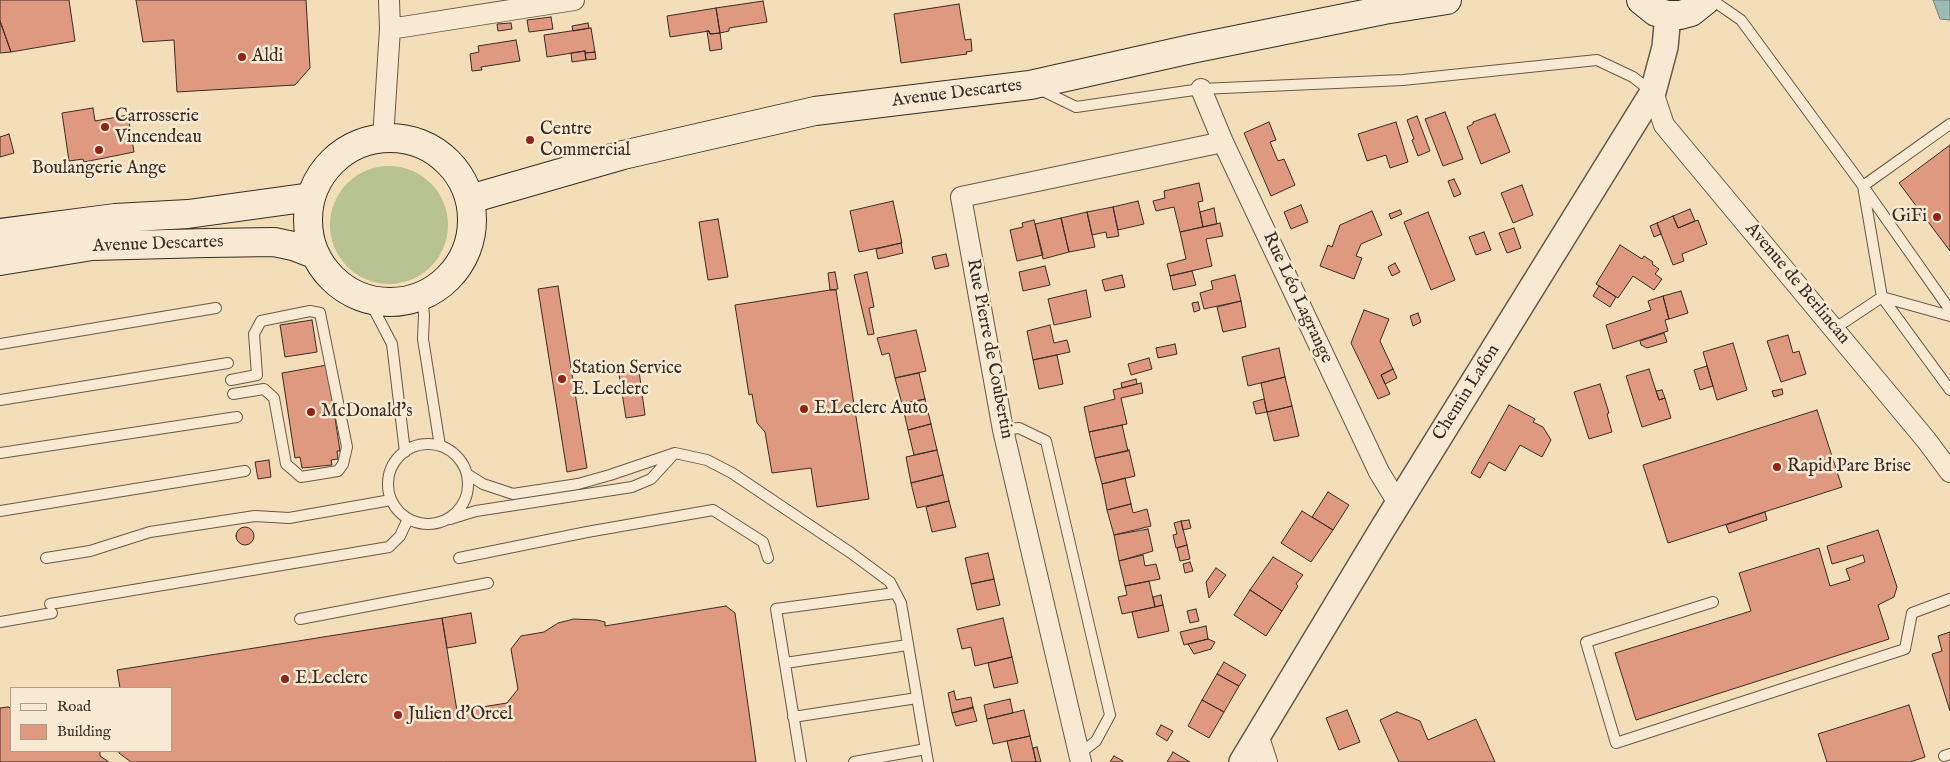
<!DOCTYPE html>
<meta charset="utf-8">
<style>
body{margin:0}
#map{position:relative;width:1950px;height:762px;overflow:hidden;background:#f4deb9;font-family:"IM FELL English",serif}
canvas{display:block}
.legend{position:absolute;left:10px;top:687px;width:162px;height:65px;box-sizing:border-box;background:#f8ead2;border:1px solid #ac9e8c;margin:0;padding:6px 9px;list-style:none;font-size:15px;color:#3a2c24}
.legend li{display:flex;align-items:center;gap:10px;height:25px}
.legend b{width:25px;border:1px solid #ac9e8c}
</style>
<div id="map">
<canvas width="1950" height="762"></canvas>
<ul class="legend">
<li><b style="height:6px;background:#f8ead2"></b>Road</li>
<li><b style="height:14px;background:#de9980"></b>Building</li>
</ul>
</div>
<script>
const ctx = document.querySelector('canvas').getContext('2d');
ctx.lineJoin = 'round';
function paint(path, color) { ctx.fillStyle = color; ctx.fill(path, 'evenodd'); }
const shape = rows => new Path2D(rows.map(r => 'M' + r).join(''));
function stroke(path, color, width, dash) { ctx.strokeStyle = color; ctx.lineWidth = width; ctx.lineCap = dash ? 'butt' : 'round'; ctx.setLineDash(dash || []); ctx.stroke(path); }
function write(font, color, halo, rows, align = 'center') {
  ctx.font = font + ' "IM FELL English",serif'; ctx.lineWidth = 5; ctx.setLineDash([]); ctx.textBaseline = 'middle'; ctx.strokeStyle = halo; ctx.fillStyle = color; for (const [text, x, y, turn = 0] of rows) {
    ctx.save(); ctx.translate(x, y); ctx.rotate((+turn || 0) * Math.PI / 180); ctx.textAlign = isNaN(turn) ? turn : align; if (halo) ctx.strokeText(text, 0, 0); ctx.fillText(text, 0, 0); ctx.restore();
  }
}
paint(shape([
 '330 225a59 59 0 1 1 118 0a59 59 0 1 1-118 0Z'
]), '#b8c292');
const water = shape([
 [1933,0,1950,0,1950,20,1940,19,1933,0]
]);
paint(water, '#9cbcb3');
stroke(water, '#75827a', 1);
const building = shape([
 [0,0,69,0,75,41,11,52,0,21,0,0],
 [136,0,306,0,310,68,295,85,177,92,174,40,143,42,136,0],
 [763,1,767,22,729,28,729,31,720,33,716,8,763,1],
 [959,4,965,40,971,39,972,51,966,52,967,54,901,63,894,14,959,4],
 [716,8,720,33,710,34,709,31,670,37,667,16,716,8],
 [551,17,553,29,529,32,527,20,551,17],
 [0,21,11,52,0,53,0,21],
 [511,23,512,29,498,31,497,24,511,23],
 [588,23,589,28,573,31,572,26,588,23],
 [591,28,595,52,585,53,585,51,547,57,544,35,591,28],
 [707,31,709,31,710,34,720,33,722,49,710,51,707,31],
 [516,40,520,61,481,67,482,70,472,71,470,54,479,52,478,46,516,40],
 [585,51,586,60,572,62,571,53,585,51],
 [595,52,596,59,586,60,585,53,595,52],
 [93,108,95,121,128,115,134,152,84,162,83,159,69,161,62,113,93,108],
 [1445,112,1463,159,1443,166,1425,119,1445,112],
 [1495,114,1510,152,1481,164,1467,127,1473,124,1473,122,1495,114],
 [1417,116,1430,151,1418,156,1412,140,1414,139,1407,120,1417,116],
 [1269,122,1276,140,1270,142,1278,161,1284,159,1295,185,1271,196,1244,133,1269,122],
 [1396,122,1408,162,1390,168,1386,155,1367,161,1358,134,1396,122],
 [9,134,14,153,0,157,0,137,9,134],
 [1950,145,1950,251,1899,183,1950,145],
 [1454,179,1461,194,1454,197,1448,181,1454,179],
 [1199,183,1203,201,1198,202,1203,227,1180,232,1174,207,1156,211,1153,201,1165,198,1164,191,1199,183],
 [1522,185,1533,215,1513,223,1501,193,1522,185],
 [893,201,902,243,859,252,850,211,893,201],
 [1138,201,1144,224,1118,230,1113,207,1138,201],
 [1301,205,1308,222,1291,229,1284,212,1301,205],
 [1113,207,1119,236,1107,238,1106,232,1092,235,1087,212,1113,207],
 [1214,208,1217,224,1203,227,1200,212,1214,208],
 [1690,209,1695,221,1678,228,1673,216,1690,209],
 [1400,210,1402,214,1391,219,1389,214,1400,210],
 [1372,211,1382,235,1361,244,1356,256,1362,258,1354,279,1320,266,1328,245,1332,247,1340,225,1372,211],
 [1087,212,1095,247,1069,252,1061,218,1087,212],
 [1428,212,1455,280,1431,290,1404,222,1428,212],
 [1673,216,1678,228,1698,220,1707,244,1682,254,1684,261,1673,265,1657,223,1673,216],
 [1061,218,1069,252,1043,259,1035,224,1061,218],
 [718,219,728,277,708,280,699,222,718,219],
 [1034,220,1043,255,1017,261,1010,230,1023,227,1022,223,1034,220],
 [1220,223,1223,236,1206,239,1212,266,1170,276,1167,264,1186,259,1180,232,1220,223],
 [1657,223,1661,234,1654,237,1650,226,1657,223],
 [1514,228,1521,248,1507,253,1499,233,1514,228],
 [1484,232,1491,250,1476,255,1469,237,1484,232],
 [901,243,903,253,878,259,876,249,901,243],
 [1620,245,1642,259,1644,256,1653,262,1652,264,1659,269,1655,274,1662,279,1654,290,1633,276,1618,298,1596,284,1620,245],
 [946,254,949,266,935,269,932,257,946,254],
 [1395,263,1400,272,1392,276,1388,267,1395,263],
 [1045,266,1050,285,1023,291,1019,272,1045,266],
 [1192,271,1196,285,1173,290,1170,276,1192,271],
 [835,272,838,289,830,290,828,273,835,272],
 [867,272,874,307,869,308,874,334,868,335,854,275,867,272],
 [1122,275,1125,287,1105,291,1102,280,1122,275],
 [1235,275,1241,301,1204,309,1200,293,1213,289,1211,281,1235,275],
 [558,286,587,468,567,472,538,289,558,286],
 [1599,286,1616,297,1610,307,1593,296,1599,286],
 [830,290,836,290,869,499,817,507,811,468,772,473,765,432,757,423,752,394,749,395,735,305,830,290],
 [1086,290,1091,317,1054,325,1048,299,1086,290],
 [1681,291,1688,313,1669,319,1663,296,1681,291],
 [1663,296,1669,319,1665,320,1668,331,1613,349,1606,325,1651,310,1648,301,1663,296],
 [1241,301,1246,327,1223,332,1217,307,1241,301],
 [1198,302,1200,310,1194,312,1192,303,1198,302],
 [1364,310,1389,319,1380,341,1393,369,1381,375,1390,394,1378,399,1351,343,1364,310],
 [1418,313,1421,322,1413,326,1410,316,1418,313],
 [312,320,317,352,285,357,280,325,312,320],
 [1050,325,1054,343,1067,340,1070,352,1033,360,1027,331,1050,325],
 [916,330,926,371,895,378,889,353,882,355,877,338,916,330],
 [1664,333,1667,342,1647,348,1641,345,1640,341,1664,333],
 [1788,335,1793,353,1799,351,1806,374,1781,382,1767,341,1788,335],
 [1733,343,1747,390,1717,400,1703,352,1733,343],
 [1175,344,1177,354,1158,358,1156,348,1175,344],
 [1279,348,1285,377,1248,386,1242,357,1279,348],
 [1057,355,1063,384,1039,389,1033,360,1057,355],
 [1149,358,1152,369,1131,375,1128,364,1149,358],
 [327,365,340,451,337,451,338,459,331,460,332,465,302,468,300,457,295,458,282,373,327,365],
 [1707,366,1713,386,1700,390,1694,370,1707,366],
 [1393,369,1397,378,1385,384,1381,375,1393,369],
 [1649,369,1659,400,1665,398,1671,418,1642,427,1626,376,1649,369],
 [639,371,645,415,626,418,619,374,639,371],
 [919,373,925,399,902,404,895,378,919,373],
 [1285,377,1292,406,1267,412,1261,383,1285,377],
 [1136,379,1137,384,1122,388,1121,383,1136,379],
 [1141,383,1143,393,1121,398,1127,424,1089,432,1084,407,1115,399,1113,390,1141,383],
 [1600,384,1609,413,1607,414,1612,432,1589,439,1574,392,1600,384],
 [1782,389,1783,394,1774,397,1772,391,1782,389],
 [1662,390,1665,398,1659,400,1656,391,1662,390],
 [925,399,931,424,908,430,902,404,925,399],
 [1264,399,1267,412,1256,414,1253,402,1264,399],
 [1509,405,1535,419,1533,422,1543,427,1551,440,1542,457,1520,445,1505,471,1489,462,1480,478,1471,473,1509,405],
 [1292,406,1299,436,1274,441,1267,412,1292,406],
 [1817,410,1842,487,1668,543,1643,465,1817,410],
 [931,424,937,450,914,455,908,430,931,424],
 [1122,425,1128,451,1095,458,1089,432,1122,425],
 [937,450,943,475,911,483,906,457,937,450],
 [1129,450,1135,476,1102,484,1095,458,1129,450],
 [269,460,271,477,258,479,255,462,269,460],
 [943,475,949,501,917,508,911,483,943,475],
 [1125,478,1131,504,1107,510,1102,484,1125,478],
 [1328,492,1349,505,1333,530,1312,517,1328,492],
 [949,501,956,527,932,532,926,507,949,501],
 [1131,504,1133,513,1147,509,1151,526,1114,535,1107,510,1131,504],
 [1302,511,1333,530,1311,562,1281,543,1302,511],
 [1765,512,1767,520,1729,533,1726,525,1765,512],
 [1189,520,1191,528,1183,530,1181,521,1189,520],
 [1181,521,1187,545,1176,548,1173,535,1177,534,1174,523,1181,521],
 '236 536a9 9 0 1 1 18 0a9 9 0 1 1-18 0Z',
 [1148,529,1153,551,1119,561,1114,535,1148,529],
 [1878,530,1897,587,1894,597,1878,605,1889,639,1636,720,1615,653,1751,611,1739,573,1819,548,1830,586,1850,580,1846,569,1865,562,1863,555,1832,564,1827,546,1878,530],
 [1187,545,1190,559,1180,561,1177,548,1187,545],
 [988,553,994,579,971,584,965,558,988,553],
 [1143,555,1145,566,1156,564,1160,579,1125,586,1119,561,1143,555],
 [1273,557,1303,575,1296,584,1298,586,1282,611,1250,590,1273,557],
 [1190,562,1193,571,1185,573,1183,564,1190,562],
 [1216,568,1226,575,1209,598,1206,582,1216,568],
 [994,579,1000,605,977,610,971,584,994,579],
 [1149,581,1155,607,1122,614,1118,597,1127,595,1125,586,1149,581],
 [1250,590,1282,611,1266,636,1234,615,1250,590],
 [1161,595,1163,605,1155,607,1153,597,1161,595],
 [1163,605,1169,631,1138,638,1132,612,1163,605],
 [726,606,735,613,756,762,131,762,119,753,119,751,171,751,171,688,120,688,117,670,442,618,457,711,507,703,518,689,511,649,521,636,544,632,558,623,574,619,597,620,605,622,605,626,726,606],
 [1196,609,1199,621,1190,623,1187,611,1196,609],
 [471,613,476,643,447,648,442,618,471,613],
 [1003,618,1012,657,975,666,971,647,962,649,957,629,1003,618],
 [1206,626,1208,639,1184,645,1180,632,1206,626],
 [1950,632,1950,711,1932,654,1942,651,1938,636,1950,632],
 [1208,639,1215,642,1211,649,1194,654,1188,644,1208,639],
 [1012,657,1018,683,994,688,988,663,1012,657],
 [1224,662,1246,675,1239,686,1217,674,1224,662],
 [1217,674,1239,686,1224,712,1202,700,1217,674],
 [954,691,956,700,971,697,973,708,952,713,948,693,954,691],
 [1010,699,1013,713,987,719,984,705,1010,699],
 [1202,700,1224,712,1209,738,1188,726,1202,700],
 [1909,705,1925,757,1910,762,1827,762,1818,734,1909,705],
 [8,707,11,708,11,751,100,751,100,756,109,762,0,762,0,708,8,707],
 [973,707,977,721,956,726,952,713,973,707],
 [1024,710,1030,736,993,744,987,719,1024,710],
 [1347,710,1360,742,1339,750,1326,718,1347,710],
 [1397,712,1420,721,1428,740,1476,719,1495,762,1399,762,1380,720,1397,712],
 [1161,725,1173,731,1167,741,1156,734,1161,725],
 [1030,736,1036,762,1012,762,1007,741,1030,736],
 [1037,747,1041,762,1034,762,1036,762,1033,748,1037,747],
 [1173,752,1190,762,1167,762,1173,752],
 [1114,756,1123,761,1123,762,1110,762,1114,756]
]);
paint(building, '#de9980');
stroke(building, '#3a2c24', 1);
const service = shape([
 [1712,0,1741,20,1863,186,1950,310],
 [1039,89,1076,107,1201,89,1403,80,1597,60,1633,77,1652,92],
 [1950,124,1863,186,1882,297,1950,390],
 [422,296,424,315,423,339,440,446],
 [369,300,392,344,405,452],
 [1834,329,1882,297,1950,316],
 [0,344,216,308],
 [231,380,257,375,254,334,261,321,310,311,320,313,347,447,343,464,338,471,301,477,286,464,274,398,264,389,233,394],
 [0,400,228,363],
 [1003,430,1019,428,1046,441,1110,715,1096,741,1079,754],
 '388 484a40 40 0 1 1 80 0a40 40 0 1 1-80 0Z',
 [0,453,237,417],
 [467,474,483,484,513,494,578,484,610,475,675,453,707,460,732,473,851,553,890,582,901,603,928,762],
 [0,511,245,471],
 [450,519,476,511,632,487,651,479,673,455],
 [46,558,90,551,150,532,255,516,289,518,391,500],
 [459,558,587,532,713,510,763,542,768,558],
 [1713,602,1586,642,1616,743,1905,649,1912,613,1950,599],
 [50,604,389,547,400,536,408,519],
 [300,619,488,583],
 [0,622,52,613],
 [785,663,908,645],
 [793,717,917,698],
 [1944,756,1950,754],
 [801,762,776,609,895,593],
 [854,762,926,749]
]);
const minor = shape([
 [390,29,574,0],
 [1201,89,1223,142,1379,472,1398,503],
 [1653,92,1664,125,1927,441,1950,472],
 [383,138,390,29,389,0],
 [1258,734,1267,762],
 [1081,762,1003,430,961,197,1223,142]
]);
const tertiary = shape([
 [1242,762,1383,528,1653,92,1665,47,1668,15]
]);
const secondary = shape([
 [1641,0,1656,12,1668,15,1680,15,1691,12,1706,0],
 '308 220a82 82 0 1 1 164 0a82 82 0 1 1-164 0Z',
 [470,199,623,155,815,111,1030,85,1191,49,1384,10,1447,0],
 [0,233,115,218,188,214,311,197],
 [0,261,92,246,207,243,274,242,293,246,314,254]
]);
stroke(service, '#685849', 12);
stroke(minor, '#685849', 22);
stroke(tertiary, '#685849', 28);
stroke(secondary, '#3a2c24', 30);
stroke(service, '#f8ead2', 10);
stroke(minor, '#f8ead2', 20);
stroke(tertiary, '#f8ead2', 25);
stroke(secondary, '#f8ead2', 28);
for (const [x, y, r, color] of [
 [242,57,5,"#8f2418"],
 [105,127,5,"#8f2418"],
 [530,140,5,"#8f2418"],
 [99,150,5,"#8f2418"],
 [1937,217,5,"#8f2418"],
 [562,379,5,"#8f2418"],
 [804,409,5,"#8f2418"],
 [311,412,5,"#8f2418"],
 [1777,467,5,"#8f2418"],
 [285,679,5,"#8f2418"],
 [398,715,5,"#8f2418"]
]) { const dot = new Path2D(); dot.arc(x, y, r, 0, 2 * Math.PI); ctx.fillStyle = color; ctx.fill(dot); stroke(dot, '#f8ead2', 2); }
write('18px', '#3a2c24', '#f8ead2', [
 ["Aldi",252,57],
 ["Carrosserie",115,117],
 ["Vincendeau",115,138],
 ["Centre",540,130],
 ["Commercial",540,151],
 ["Boulangerie Ange",99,169,"center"],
 ["GiFi",1927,217,"right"],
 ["Station Service",572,369],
 ["E. Leclerc",572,390],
 ["E.Leclerc Auto",814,409],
 ["McDonald's",321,412],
 ["Rapid Pare Brise",1787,467],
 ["E.Leclerc",295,679],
 ["Julien d'Orcel",408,715]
], 'left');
write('18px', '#3a2c24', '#f8ead2', [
 ["Avenue Descartes",957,94,-7],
 ["Avenue Descartes",158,245,-2],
 ["Avenue de Berlincan",1797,284,50],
 ["Rue Léo Lagrange",1297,298,65],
 ["Rue Pierre de Coubertin",989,349,79],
 ["Chemin Lafon",1467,393,-58]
]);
</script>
